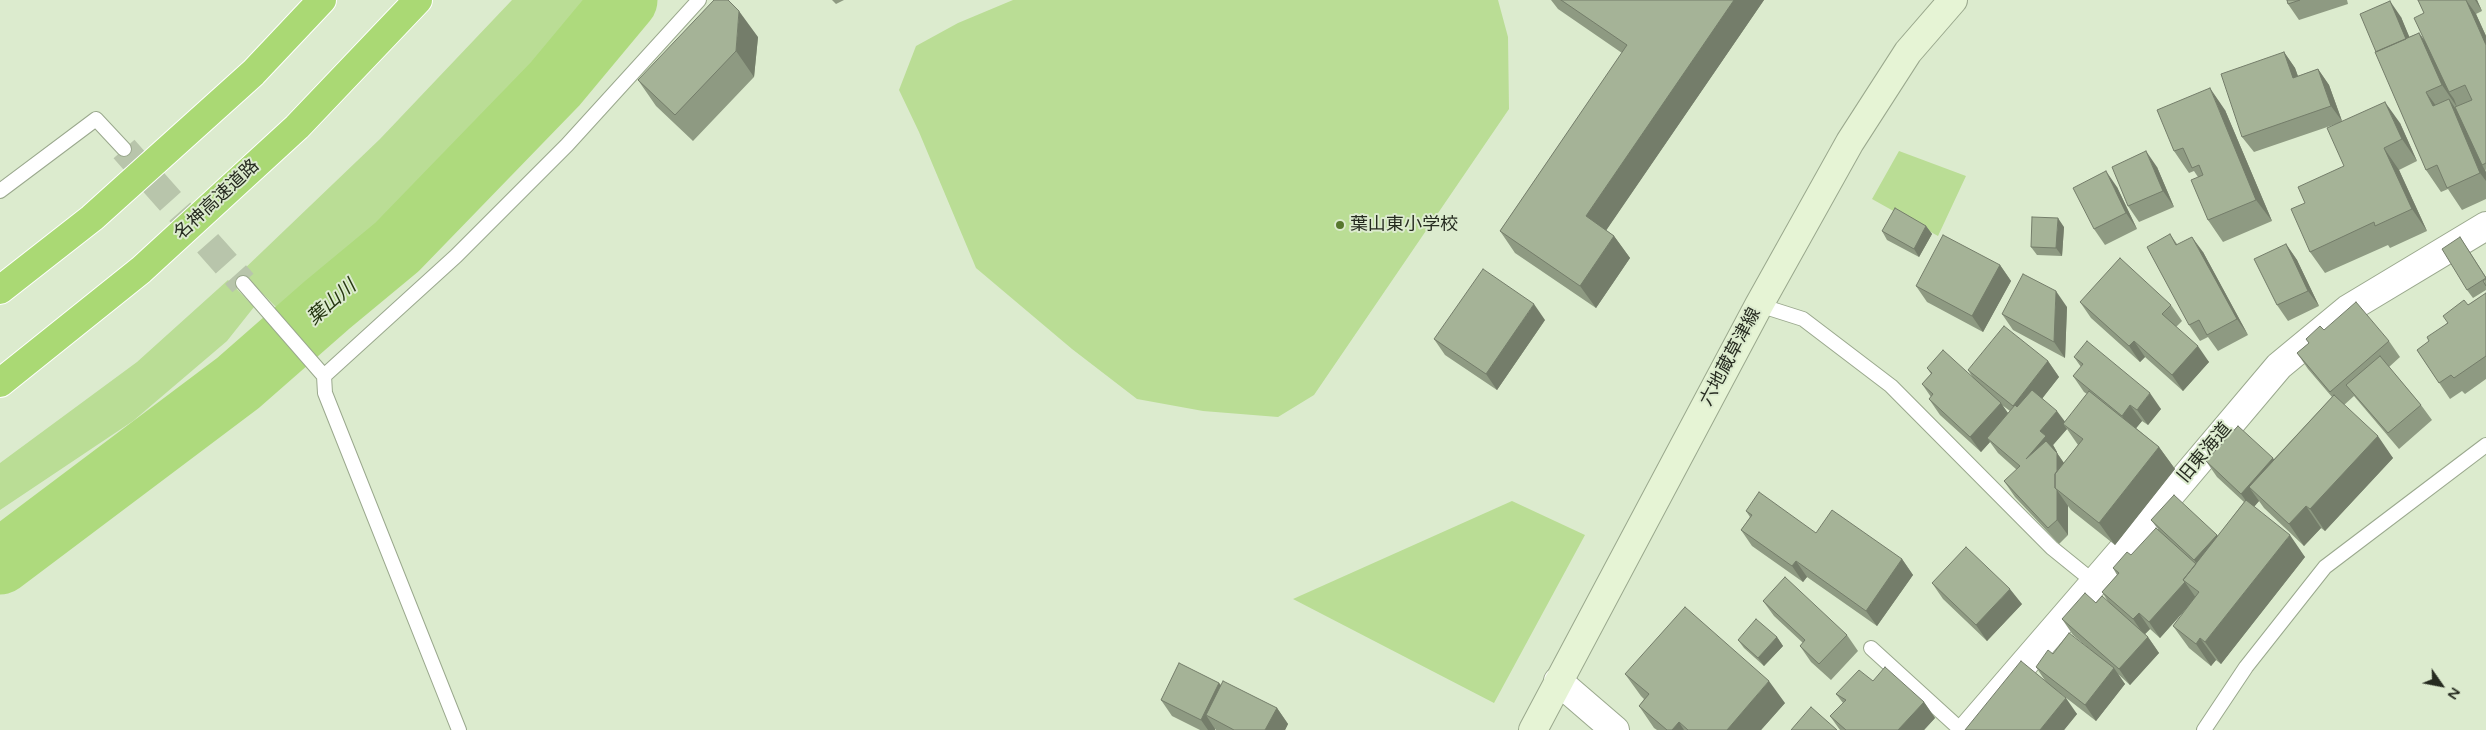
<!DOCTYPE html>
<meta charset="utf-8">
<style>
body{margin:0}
#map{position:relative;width:2486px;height:730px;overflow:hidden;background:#dcebce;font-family:"Varela Round",sans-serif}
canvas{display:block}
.north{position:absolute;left:2416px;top:660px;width:50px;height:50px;-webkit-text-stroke:4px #dcebce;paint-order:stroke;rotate:123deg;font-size:14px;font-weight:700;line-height:20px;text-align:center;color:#262b20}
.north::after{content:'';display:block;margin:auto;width:18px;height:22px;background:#262b20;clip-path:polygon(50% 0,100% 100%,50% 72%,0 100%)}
</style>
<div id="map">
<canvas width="2486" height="730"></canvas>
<div class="north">N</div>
</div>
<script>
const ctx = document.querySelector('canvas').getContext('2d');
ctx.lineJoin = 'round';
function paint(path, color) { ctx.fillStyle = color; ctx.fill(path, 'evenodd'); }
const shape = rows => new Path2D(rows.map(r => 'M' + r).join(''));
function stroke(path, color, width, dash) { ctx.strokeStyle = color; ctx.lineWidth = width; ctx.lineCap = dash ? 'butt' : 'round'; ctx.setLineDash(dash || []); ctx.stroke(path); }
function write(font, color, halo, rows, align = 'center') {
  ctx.font = font + ' "Varela Round","Noto Sans JP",sans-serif'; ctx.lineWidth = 4; ctx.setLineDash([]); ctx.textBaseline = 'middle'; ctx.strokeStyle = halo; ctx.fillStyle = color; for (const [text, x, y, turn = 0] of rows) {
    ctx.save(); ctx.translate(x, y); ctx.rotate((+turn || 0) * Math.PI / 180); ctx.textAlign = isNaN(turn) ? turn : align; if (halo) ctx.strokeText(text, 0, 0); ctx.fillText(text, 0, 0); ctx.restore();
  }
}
paint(shape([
 [512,0,602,0,499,119,294,318,282,313,241,272,380,139],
 [1013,0,1498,0,1508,37,1509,109,1314,395,1278,417,1203,411,1137,399,1072,349,976,268,919,132,899,90,916,46,958,23],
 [1899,151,1966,176,1938,236,1872,199],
 [228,280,254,307,227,341,133,421,0,510,0,463,137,362],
 [1512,501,1585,535,1494,703,1293,599]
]), '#badd95');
stroke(shape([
 [0,562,238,383,327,305,397,247,555,84,625,0]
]), '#aeda7d', 65);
stroke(shape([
 [124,149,243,283]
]), '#b8c5ab', 28, [28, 14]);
const service = shape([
 [0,191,96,119,124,149],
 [243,283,324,376,325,393,459,730],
 [1759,305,1803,319,1891,386,2052,548,2094,582],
 [324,376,456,256,567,145,699,0],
 [1871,648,1961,730],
 [2204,730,2246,667,2325,567,2486,445]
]);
const minor = shape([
 [1558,681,1615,730],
 [1967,730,2176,488,2279,366,2348,309,2486,226]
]);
const secondary = shape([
 [1533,730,1759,305,1850,142,1908,52,1953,0]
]);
const motorway = shape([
 [0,290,92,218,253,73,322,0],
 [0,383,141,270,297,127,418,0]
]);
stroke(service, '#9aa88d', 16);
stroke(minor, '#9aa88d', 30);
stroke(secondary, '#9aa88d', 30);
stroke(motorway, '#fff', 30);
stroke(service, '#fff', 14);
stroke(minor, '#fff', 28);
stroke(secondary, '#e6f4d5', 28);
stroke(motorway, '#aad974', 28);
paint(shape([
 [832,0,844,0,836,4],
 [1551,0,1764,0,1606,230,1614,236,1630,258,1596,308,1515,253,1500,231,1622,53,1558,9],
 [2287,0,2347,0,2348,4,2299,20,2288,4],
 [2418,0,2477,0,2482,11,2476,14,2486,36,2486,171,2485,169,2486,173,2486,199,2462,210,2448,189,2441,192,2426,170,2376,52,2401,17,2409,37,2419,33,2426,42,2424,13],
 [758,37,754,77,693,141,656,106,638,80],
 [2284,52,2295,68,2298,76,2318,69,2329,85,2342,121,2400,123,2417,161,2399,170,2427,231,2390,248,2388,245,2325,273,2310,252,2305,203,2344,166,2339,123,2254,152,2242,137],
 [2225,110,2272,221,2223,242,2208,220,2198,177,2194,171,2189,173,2174,151],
 [2157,167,2174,207,2139,222,2128,206],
 [2117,187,2137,229,2105,245,2094,229],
 [1926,226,1932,234,1919,257,1887,240,1882,231],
 [2064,227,2062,256,2037,255,2031,247],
 [2170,234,2177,244,2203,252,2248,335,2218,351,2208,337,2200,341,2189,325],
 [2460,237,2486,277,2486,290,2473,298,2467,290],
 [2286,244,2297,260,2319,306,2288,321,2277,305],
 [2000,265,2011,281,1983,332,1927,302,1916,286],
 [2486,293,2486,379,2465,394,2462,391,2450,399,2417,350,2429,341,2447,323,2468,305],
 [2080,302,2171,305,2182,321,2176,327,2209,362,2183,391,2145,357,2140,362,2091,318],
 [2067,307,2065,358,2013,330,2002,314],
 [1545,320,1497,390,1445,355,1434,339],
 [2324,330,2389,341,2400,357,2389,367,2421,405,2432,420,2399,449,2354,396,2344,405,2393,458,2325,531,2321,528,2304,546,2264,508,2259,501,2254,507,2305,557,2221,664,2216,660,2211,666,2189,648,2173,626,2193,600,2160,638,2150,629,2145,634,2148,637,2159,653,2130,685,2118,674,2125,684,2096,721,2056,690,2077,714,2064,730,1965,730,2046,682,2036,667,2053,654,2093,652,2073,635,2062,619,2096,603,2109,603,2102,592,2117,575,2113,568,2131,555,2158,529,2151,520,2217,535,2218,536,2244,502,2217,477,2206,461,2274,459,2332,397,2308,369,2297,353,2309,343,2306,339],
 [2074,357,2161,409,2148,425,2142,421,2136,428,2159,447,2175,469,2115,545,2071,510,2068,506,2068,535,2059,544,2015,497,2004,481,2017,470,1998,453,1990,442,1981,452,1940,415,1929,399,1931,397,1922,384,1931,374,1927,368,1973,378,1968,370,2048,361,2059,377,2042,398,2065,422,2087,394,2084,392,2073,376,2081,367],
 [2002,405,2010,411,2008,413],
 [2067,429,2078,445,2064,463,2057,453,2057,452,2053,445],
 [1746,511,1816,533,1902,559,1913,575,1877,626,1807,577,1803,582,1752,546,1741,530,1750,517],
 [1932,583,2022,604,1987,641,1943,599],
 [1763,601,1847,635,1858,651,1831,680,1811,662,1800,646,1803,643,1774,616],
 [1777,637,1783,646,1764,666,1744,648,1738,640],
 [1625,674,1785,703,1761,730,1657,730,1654,728,1639,706,1644,699,1641,696],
 [1873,681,1924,702,1935,718,1924,730,1840,730,1830,716,1843,703,1836,694],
 [1219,683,1221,685,1277,708,1288,724,1285,730,1216,730,1215,729,1215,730,1200,730,1172,716,1161,700]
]), '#8e9a82');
paint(shape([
 [1734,0,1764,0,1601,238,1586,216],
 [2466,0,2476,14,2486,36,2486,45],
 [2475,0,2477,0,2482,11],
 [2390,1,2401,17,2420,62,2408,46],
 [739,11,758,37,754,77,736,51],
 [2419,33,2435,55,2449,92,2454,99,2457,107,2442,85],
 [2284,52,2295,68,2304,94,2293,78],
 [2318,69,2329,85,2342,121,2331,106],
 [2210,88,2225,110,2272,221,2256,200],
 [2426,92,2442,114,2433,106],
 [2449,99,2464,121,2482,165,2486,172,2486,181,2480,173],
 [2385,102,2400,123,2417,161,2402,139],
 [2384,148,2399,170,2427,231,2412,209],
 [2146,151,2157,167,2174,207,2163,191],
 [2106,171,2117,187,2137,229,2126,213],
 [2058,218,2064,227,2062,256,2056,248],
 [1926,226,1932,234,1919,257,1914,249],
 [1614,236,1630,258,1596,308,1580,286],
 [2192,237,2203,252,2248,335,2237,319],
 [2286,244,2297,260,2319,306,2308,291],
 [2000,265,2011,281,1983,332,1972,316],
 [2056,291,2067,307,2065,358,2054,342],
 [1534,304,1545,320,1497,390,1486,374],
 [2134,341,2145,357,2140,362,2129,346],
 [2198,346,2209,362,2183,391,2172,375],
 [2048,361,2059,377,2024,422,2013,406],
 [2150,393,2161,409,2148,425,2137,410],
 [2001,403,2012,419,1987,438,1990,442,1981,452,1970,437],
 [2130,405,2142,421,2133,432,2122,416],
 [2057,411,2069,427,2063,424,2067,429,2053,445,2057,452,2037,475,2026,459,2040,431],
 [2378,436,2393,458,2325,531,2310,509],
 [2159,447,2175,469,2115,545,2099,523],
 [2057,453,2068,469,2057,489],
 [2273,458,2284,474,2249,487,2259,501,2252,509,2241,494],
 [2057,490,2068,506,2068,535,2057,520],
 [2306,506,2321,528,2304,546,2289,524],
 [2217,535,2228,550,2205,575,2194,560],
 [2290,535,2305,557,2221,664,2205,642],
 [1902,559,1913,575,1877,626,1866,611],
 [1796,561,1807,577,1803,582,1792,566],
 [2185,582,2196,598,2160,638,2149,622],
 [2010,589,2022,604,1987,641,1976,625],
 [2139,613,2150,629,2144,635,2133,619],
 [1777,637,1783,646,1764,666,1758,658],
 [2148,637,2159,653,2130,685,2119,669],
 [2200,638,2216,660,2211,666,2196,644],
 [2114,668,2125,684,2096,721,2085,705],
 [1769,681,1785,703,1761,730,1727,730],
 [1219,683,1230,699,1206,715,1215,729,1215,730,1208,730,1201,720],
 [2066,698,2077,714,2064,730,2040,730],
 [1924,702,1935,718,1924,730,1898,730],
 [1277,708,1288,724,1285,730,1265,730],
 [1679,722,1684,730,1672,730]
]), '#747d6a');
const building = shape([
 [714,0,728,0,739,11,736,51,675,115,638,80,714,0],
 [1561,0,1734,0,1586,216,1614,236,1580,286,1500,231,1627,45,1561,0],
 [2287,0,2300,0,2288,4,2287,0],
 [2418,0,2466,0,2486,45,2486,163,2482,165,2455,107,2472,100,2465,85,2449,92,2414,18,2424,13,2418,0],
 [2390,1,2406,39,2376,52,2360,14,2390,1],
 [2419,33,2442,85,2426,92,2433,106,2449,99,2480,173,2447,188,2437,165,2426,170,2375,52,2419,33],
 [2284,52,2293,78,2318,69,2331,106,2242,137,2221,74,2284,52],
 [2210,88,2256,200,2208,220,2191,180,2203,175,2199,165,2192,168,2183,148,2174,151,2157,110,2210,88],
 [2385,102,2402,139,2384,148,2412,209,2375,226,2374,222,2310,252,2291,209,2305,203,2298,187,2344,166,2327,128,2385,102],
 [2146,151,2163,191,2128,206,2112,167,2146,151],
 [2106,171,2126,213,2094,229,2073,188,2106,171],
 [1895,208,1926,226,1914,249,1882,231,1895,208],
 [2032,217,2058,218,2056,248,2031,247,2032,217],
 [2170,234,2176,245,2192,237,2237,319,2207,335,2199,320,2189,325,2147,247,2170,234],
 [1943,235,2000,265,1972,316,1916,286,1943,235],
 [2460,237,2486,278,2467,290,2442,249,2460,237],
 [2286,244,2308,291,2277,305,2254,259,2286,244],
 [2120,258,2171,305,2162,314,2198,346,2172,375,2134,341,2129,346,2080,302,2120,258],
 [1483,269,1534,304,1486,374,1434,339,1483,269],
 [2023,274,2056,291,2054,342,2002,314,2023,274],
 [2486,279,2486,286,2483,281,2486,279],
 [2486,293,2486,356,2454,378,2451,375,2439,383,2417,350,2429,341,2427,337,2448,323,2443,316,2464,300,2468,305,2486,293],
 [2356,302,2389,341,2330,392,2297,353,2309,343,2306,339,2320,326,2324,330,2356,302],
 [2004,326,2048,361,2013,406,1968,370,2004,326],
 [2087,341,2150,393,2137,410,2130,405,2122,416,2073,376,2083,364,2074,357,2087,341],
 [1943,350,2001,403,1970,437,1929,399,1933,394,1922,384,1932,373,1927,368,1943,350],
 [2380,356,2421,405,2388,433,2346,385,2380,356],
 [2032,390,2057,411,2040,431,2046,436,2026,459,2046,441,2057,453,2057,471,2055,474,2055,488,2057,490,2057,520,2048,528,2004,481,2020,466,1987,438,2015,405,2017,407,2032,390],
 [2089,391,2159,447,2099,523,2055,488,2055,474,2083,439,2063,424,2089,391],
 [2334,395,2378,436,2310,509,2306,506,2289,524,2249,487,2334,395],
 [2238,426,2273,458,2241,494,2206,461,2238,426],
 [1759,492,1816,533,1832,510,1902,559,1866,611,1796,561,1792,566,1741,530,1752,515,1746,511,1759,492],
 [2174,495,2217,535,2194,560,2151,520,2174,495],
 [2246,500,2290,535,2205,642,2200,638,2196,644,2173,626,2199,592,2183,580,2246,500],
 [2156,528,2196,564,2183,580,2185,582,2149,622,2139,613,2133,619,2102,592,2119,573,2113,568,2127,552,2131,555,2156,528],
 [1966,547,2010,589,1976,625,1932,583,1966,547],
 [1785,577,1847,635,1819,664,1800,646,1805,640,1763,601,1785,577],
 [2085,593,2096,603,2102,596,2148,637,2119,669,2062,619,2085,593],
 [1685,607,1769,681,1727,730,1688,730,1679,722,1672,730,1667,730,1639,706,1649,694,1625,674,1685,607],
 [1756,619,1777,637,1758,658,1738,640,1756,619],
 [2069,633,2114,668,2085,705,2036,667,2048,650,2053,654,2069,633],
 [2021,661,2066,698,2040,730,1965,730,2021,661],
 [1179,663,1219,683,1201,720,1161,700,1179,663],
 [1885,667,1924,702,1898,730,1846,730,1830,716,1846,700,1836,694,1859,670,1873,681,1885,667],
 [1223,681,1277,708,1265,730,1234,730,1206,715,1223,681],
 [1811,707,1837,730,1791,730,1811,707]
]);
paint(building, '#a5b397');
stroke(building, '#747d6a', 1);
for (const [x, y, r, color] of [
 [1340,225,5,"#57772e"]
]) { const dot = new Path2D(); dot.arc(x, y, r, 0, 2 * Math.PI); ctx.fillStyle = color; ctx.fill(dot); stroke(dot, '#dcebce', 2); }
write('18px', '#262b20', '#dcebce', [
 ["名神高速道路",217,200,-43],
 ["六地蔵草津線",1731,357,-62],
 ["旧東海道",2205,453,-50]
]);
write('18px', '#262b20', '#dcebce', [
 ["葉山東小学校",1350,225]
], 'left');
write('italic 19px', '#24350f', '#dcebce', [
 ["葉山川",332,303,-41]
]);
</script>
